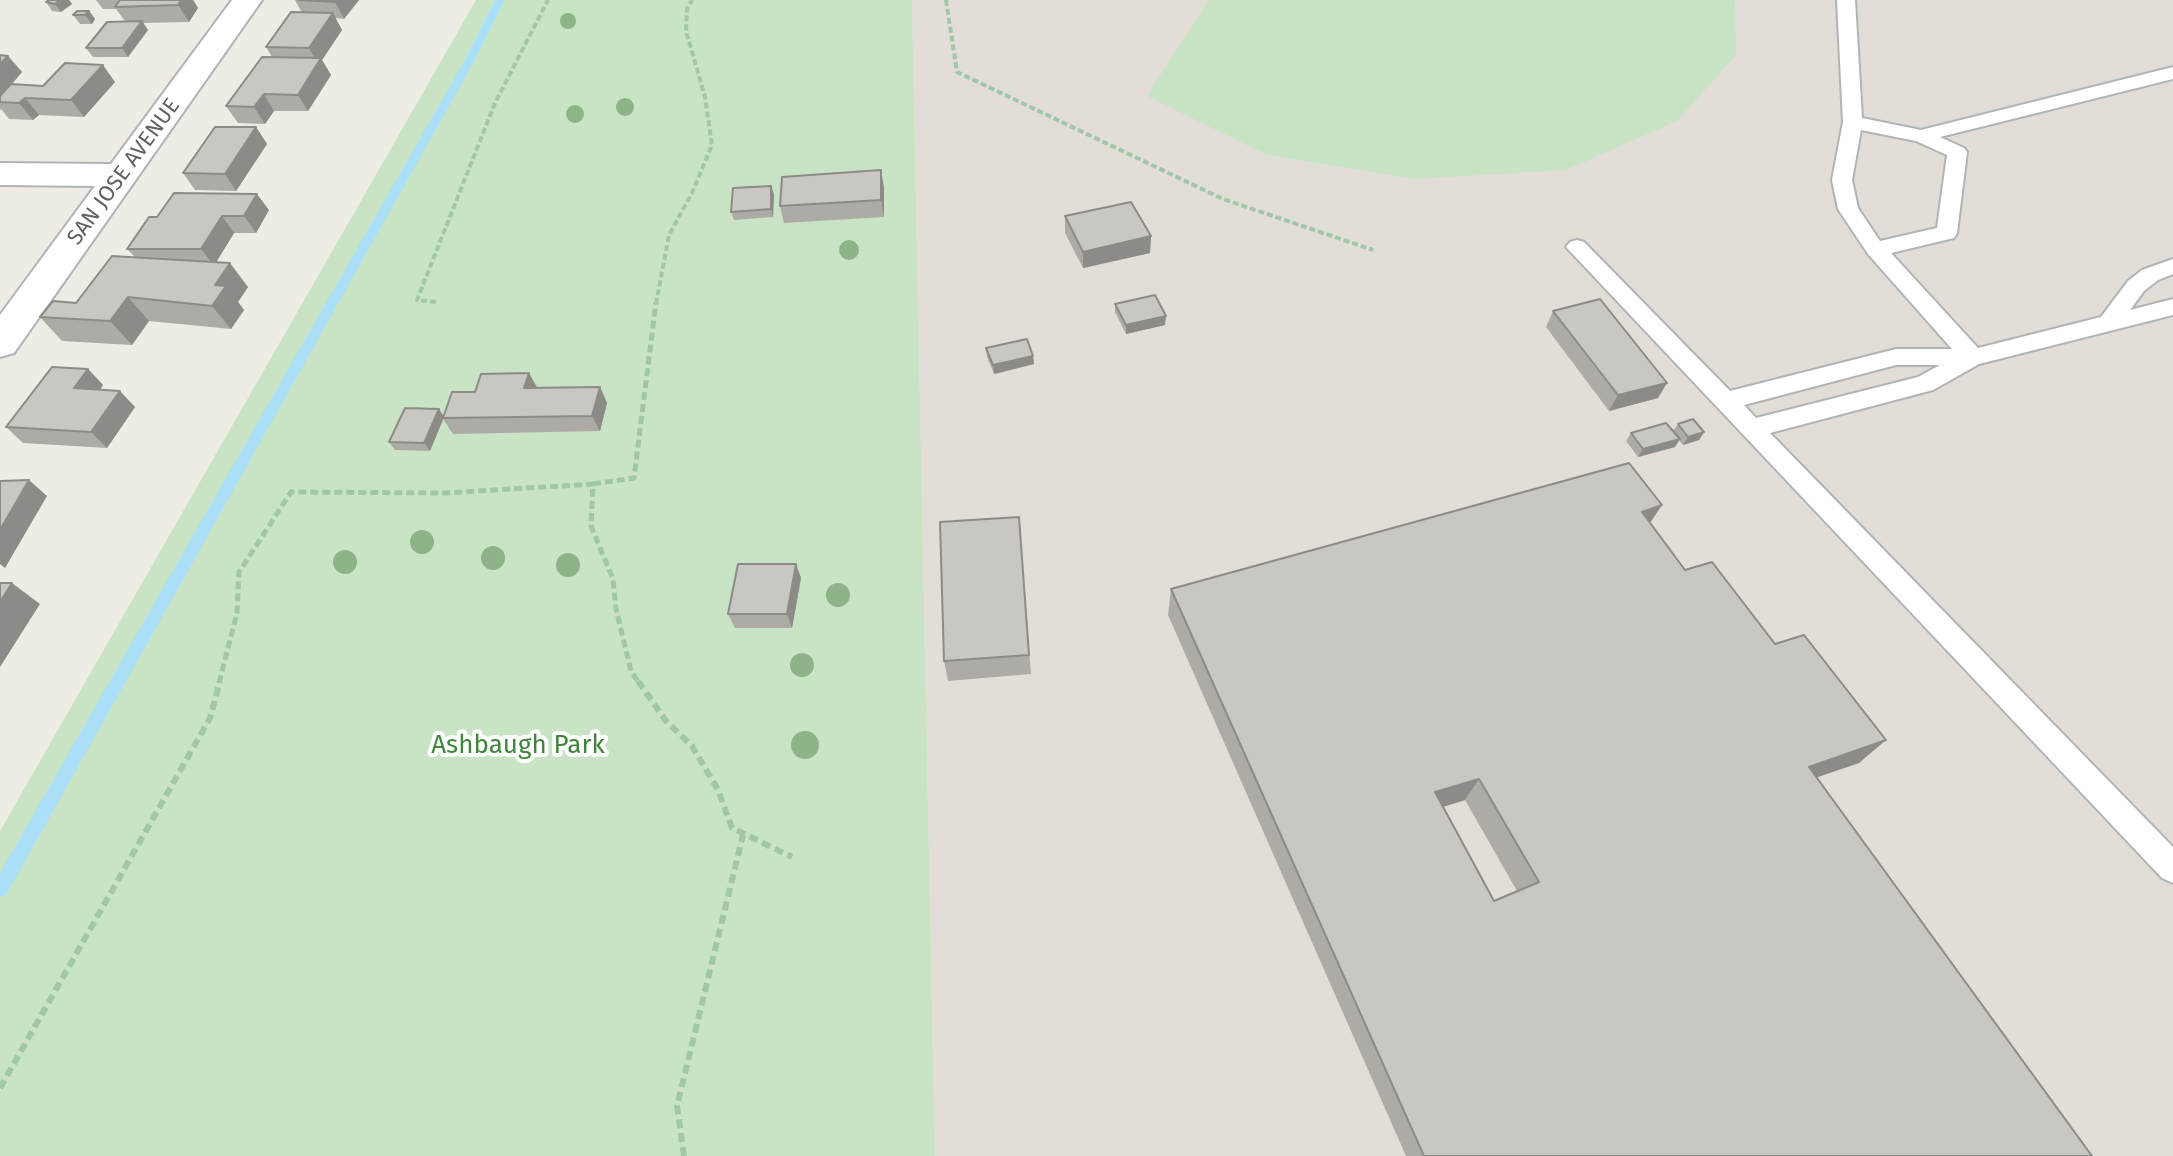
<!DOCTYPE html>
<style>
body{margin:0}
canvas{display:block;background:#efece6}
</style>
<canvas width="2173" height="1156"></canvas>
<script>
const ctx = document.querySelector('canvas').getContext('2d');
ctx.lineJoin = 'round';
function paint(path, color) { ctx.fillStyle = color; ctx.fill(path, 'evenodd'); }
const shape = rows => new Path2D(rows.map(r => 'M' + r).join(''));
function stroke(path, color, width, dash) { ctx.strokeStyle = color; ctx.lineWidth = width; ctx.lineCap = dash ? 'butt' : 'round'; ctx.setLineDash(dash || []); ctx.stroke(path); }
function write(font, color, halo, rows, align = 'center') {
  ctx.font = font + ' "Fira Sans",sans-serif'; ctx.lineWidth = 8; ctx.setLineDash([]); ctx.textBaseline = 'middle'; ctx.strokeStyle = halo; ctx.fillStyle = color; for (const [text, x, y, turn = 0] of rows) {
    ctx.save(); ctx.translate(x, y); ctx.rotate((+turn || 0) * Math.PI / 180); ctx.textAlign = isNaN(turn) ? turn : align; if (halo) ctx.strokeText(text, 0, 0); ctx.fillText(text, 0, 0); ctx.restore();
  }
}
paint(shape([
 [912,0,2173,0,2173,1156,935,1156]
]), '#e2ddd7');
paint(shape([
 [476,0,912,0,935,1156,0,1156,0,831],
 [1209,0,1735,0,1736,55,1677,121,1566,170,1415,179,1267,155,1147,96]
]), '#c8e4c5');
paint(shape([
 [495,0,505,0,476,58,6,895,0,897,0,873,466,58,495,0]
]), '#ace0f9');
const lane = shape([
 [1837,0,1855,0,1862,118,1921,130,2173,67,2173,79,1940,137,1964,148,1967,152,1957,233,1954,238,1891,253,1978,348,2101,317,2128,281,2142,270,2173,259,2173,274,2158,280,2144,291,2130,310,2173,299,2173,315,1979,364,1933,390,1770,433,2173,847,2173,883,2162,878,1566,247,1570,242,1577,240,1584,242,1730,391,1896,349,1952,349,1868,254,1838,209,1832,180,1843,122,1837,0],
 [1861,130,1916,141,1947,155,1937,228,1880,241,1858,208,1852,180,1861,130],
 [1896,365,1940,365,1918,377,1756,418,1744,405,1896,365]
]);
const street = shape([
 [232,0,262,0,14,353,0,357,0,315,95,186,0,185,0,163,111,164,232,0]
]);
stroke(lane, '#b1b4b7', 4);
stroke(street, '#b1b4b7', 4);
stroke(shape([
 [946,0,957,72,1223,199,1373,250],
 [436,302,417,300,495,103,548,0],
 [656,304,669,235,692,193,712,145,705,97,686,31,687,9,692,0]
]), '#a0c7a6', 4, [6, 3]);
stroke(shape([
 [593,484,634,478,656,302],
 [219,683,237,613,239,572,291,492,446,493,593,484,591,526,613,579,616,609,631,671,639,683]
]), '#a0c7a6', 5, [8, 4]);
stroke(shape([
 [638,681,666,721,692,746,718,790,732,828,792,857],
 [0,1088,210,718,220,681],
 [684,1156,677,1106,743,835]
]), '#a0c7a6', 6, [9, 5]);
paint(lane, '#fff');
paint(street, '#fff');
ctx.fillStyle = '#8fb389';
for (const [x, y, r] of [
 [568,21,8],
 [625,107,9],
 [575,114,9],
 [849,250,10],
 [422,542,12],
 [493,558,12],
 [345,562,12],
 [568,565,12],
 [838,595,12],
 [802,665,12],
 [805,745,14]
]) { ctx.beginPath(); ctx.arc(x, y, r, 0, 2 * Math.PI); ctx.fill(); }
paint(shape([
 [49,0,69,0,72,4,61,12,52,11,46,2],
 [96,0,193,0,198,8,189,22,143,23,148,30,128,57,93,57,86,48,125,21,116,9,103,9],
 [295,0,359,0,344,19,335,18,342,30,322,60,331,75,308,111,274,111,265,124,238,123,226,106,272,57,266,47,302,13],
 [89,11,95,19,92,24,80,24,73,15],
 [0,55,8,56,22,72,10,86,43,86,115,82,84,117,39,115,33,120,9,119,1,109,0,110],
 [256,127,267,144,236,191,195,190,183,173],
 [884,187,884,217,784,223,780,206],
 [774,194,773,217,734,220,731,212],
 [269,210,256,233,234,233,216,262,248,287,238,302,244,310,231,329,149,321,132,345,62,341,40,317,76,303,135,257,127,249,149,217],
 [1065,216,1151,236,1150,253,1083,268,1065,233],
 [1115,304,1165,325,1126,334,1115,312],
 [1553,311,1658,398,1609,411,1546,327],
 [986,348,1033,356,1034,364,994,374,987,357],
 [88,369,103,385,100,390,135,407,107,448,23,443,6,427],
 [600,387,607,403,600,431,453,434,443,419,430,451,395,450,389,442,439,409,443,416,475,392,537,388],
 [1678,424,1704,432,1699,440,1683,445,1679,440,1675,447,1638,457,1626,441,1631,433,1673,431],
 [1019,517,1031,674,948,681,944,661],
 [1650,523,1685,570,1859,763,1816,777,2092,1156,1406,1156,1168,615,1171,589],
 [1465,800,1517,891,1494,901,1443,807],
 [796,564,801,578,792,628,735,628,728,614]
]), '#aeaba7');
paint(shape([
 [60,0,69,0,72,4,61,12,55,4],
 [181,0,193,0,198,8,189,22,178,5],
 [337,0,359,0,344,19,335,2],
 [89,11,95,19,92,24,85,15],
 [333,13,342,30,322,60,331,75,308,111,298,95,318,63,309,48],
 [142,21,148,30,128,57,122,48],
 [8,56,22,72,10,86,0,102,0,64],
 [103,65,115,82,84,117,71,100],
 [264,94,274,111,265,124,254,107],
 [25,98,39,115,33,120,19,103],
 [256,127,267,144,236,191,225,174],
 [881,170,884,187,884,217,881,200],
 [771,186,774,194,773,217,771,209],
 [257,194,269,210,256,233,244,216],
 [222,216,234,233,214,266,201,249],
 [1151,236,1150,253,1083,268,1083,252],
 [230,263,248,287,238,302,244,310,231,329,212,306,215,285],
 [128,297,149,321,132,345,110,321],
 [1166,316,1165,325,1126,334,1126,325],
 [1033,356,1034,364,994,374,993,365],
 [88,369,103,385,90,404,74,388],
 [529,373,538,389,524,388],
 [1667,383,1658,398,1609,411,1618,395],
 [600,387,607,403,600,431,592,416],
 [120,391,135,407,107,448,91,432],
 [439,409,444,417,430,451,424,443],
 [1704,432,1699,440,1683,445,1688,437],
 [1680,439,1675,447,1638,457,1643,449],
 [29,480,47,496,5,568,0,564,0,530],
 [1662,505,1644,532,1642,512],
 [796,564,801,578,792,628,787,614],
 [12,583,40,604,0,667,0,602],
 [1886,740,1859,763,1783,789,1809,767],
 [1479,779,1465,800,1423,813,1435,792]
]), '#8d8b88');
const building = shape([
 [49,0,60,0,55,4,46,2,49,0],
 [120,0,181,0,178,5,115,7,120,0],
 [299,0,337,0,335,2,299,0],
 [77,11,89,11,85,15,73,15,77,11],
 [291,12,333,13,309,48,266,47,291,12],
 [142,21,122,48,86,48,107,22,142,21],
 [0,55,8,56,0,64,0,55],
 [262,57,321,58,298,95,264,94,254,107,226,106,262,57],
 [65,63,103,65,71,100,25,98,19,103,0,102,0,96,11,84,43,86,65,63],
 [215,127,256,127,225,174,183,173,215,127],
 [881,170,881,200,780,206,782,177,881,170],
 [771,186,771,209,731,212,733,188,771,186],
 [174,193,257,194,244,216,222,216,201,249,127,249,149,217,157,217,174,193],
 [1131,202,1151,236,1083,252,1065,216,1131,202],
 [112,256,230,263,215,285,226,286,212,306,128,297,110,321,40,317,53,301,76,303,112,256],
 [1155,295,1166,316,1126,325,1115,304,1155,295],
 [1600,299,1667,383,1618,395,1553,311,1600,299],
 [1027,339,1033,356,993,365,986,348,1027,339],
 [52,367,88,369,74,388,120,391,91,432,6,427,52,367],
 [529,373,524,388,600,387,592,416,443,418,452,392,475,392,481,374,529,373],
 [405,408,439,409,424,443,389,442,405,408],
 [1693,419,1704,432,1688,437,1678,424,1693,419],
 [1666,423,1680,439,1643,449,1631,433,1666,423],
 [1629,463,1662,505,1642,512,1685,570,1712,562,1775,644,1804,635,1886,740,1809,767,2092,1156,1424,1156,1171,589,1629,463],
 [1479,779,1539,882,1494,901,1435,792,1479,779],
 [29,480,0,530,0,481,29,480],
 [1019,517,1029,655,944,661,940,522,1019,517],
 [738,564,796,564,787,614,728,614,738,564],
 [0,583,12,583,0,602,0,583]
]);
paint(building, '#cac7c2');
stroke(building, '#8d8b88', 2);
write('22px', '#5e6265', '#fff', [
 ["SAN JOSE AVENUE",124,172,-54]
]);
write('26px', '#41853d', '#fff', [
 ["Ashbaugh Park",518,746]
]);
</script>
